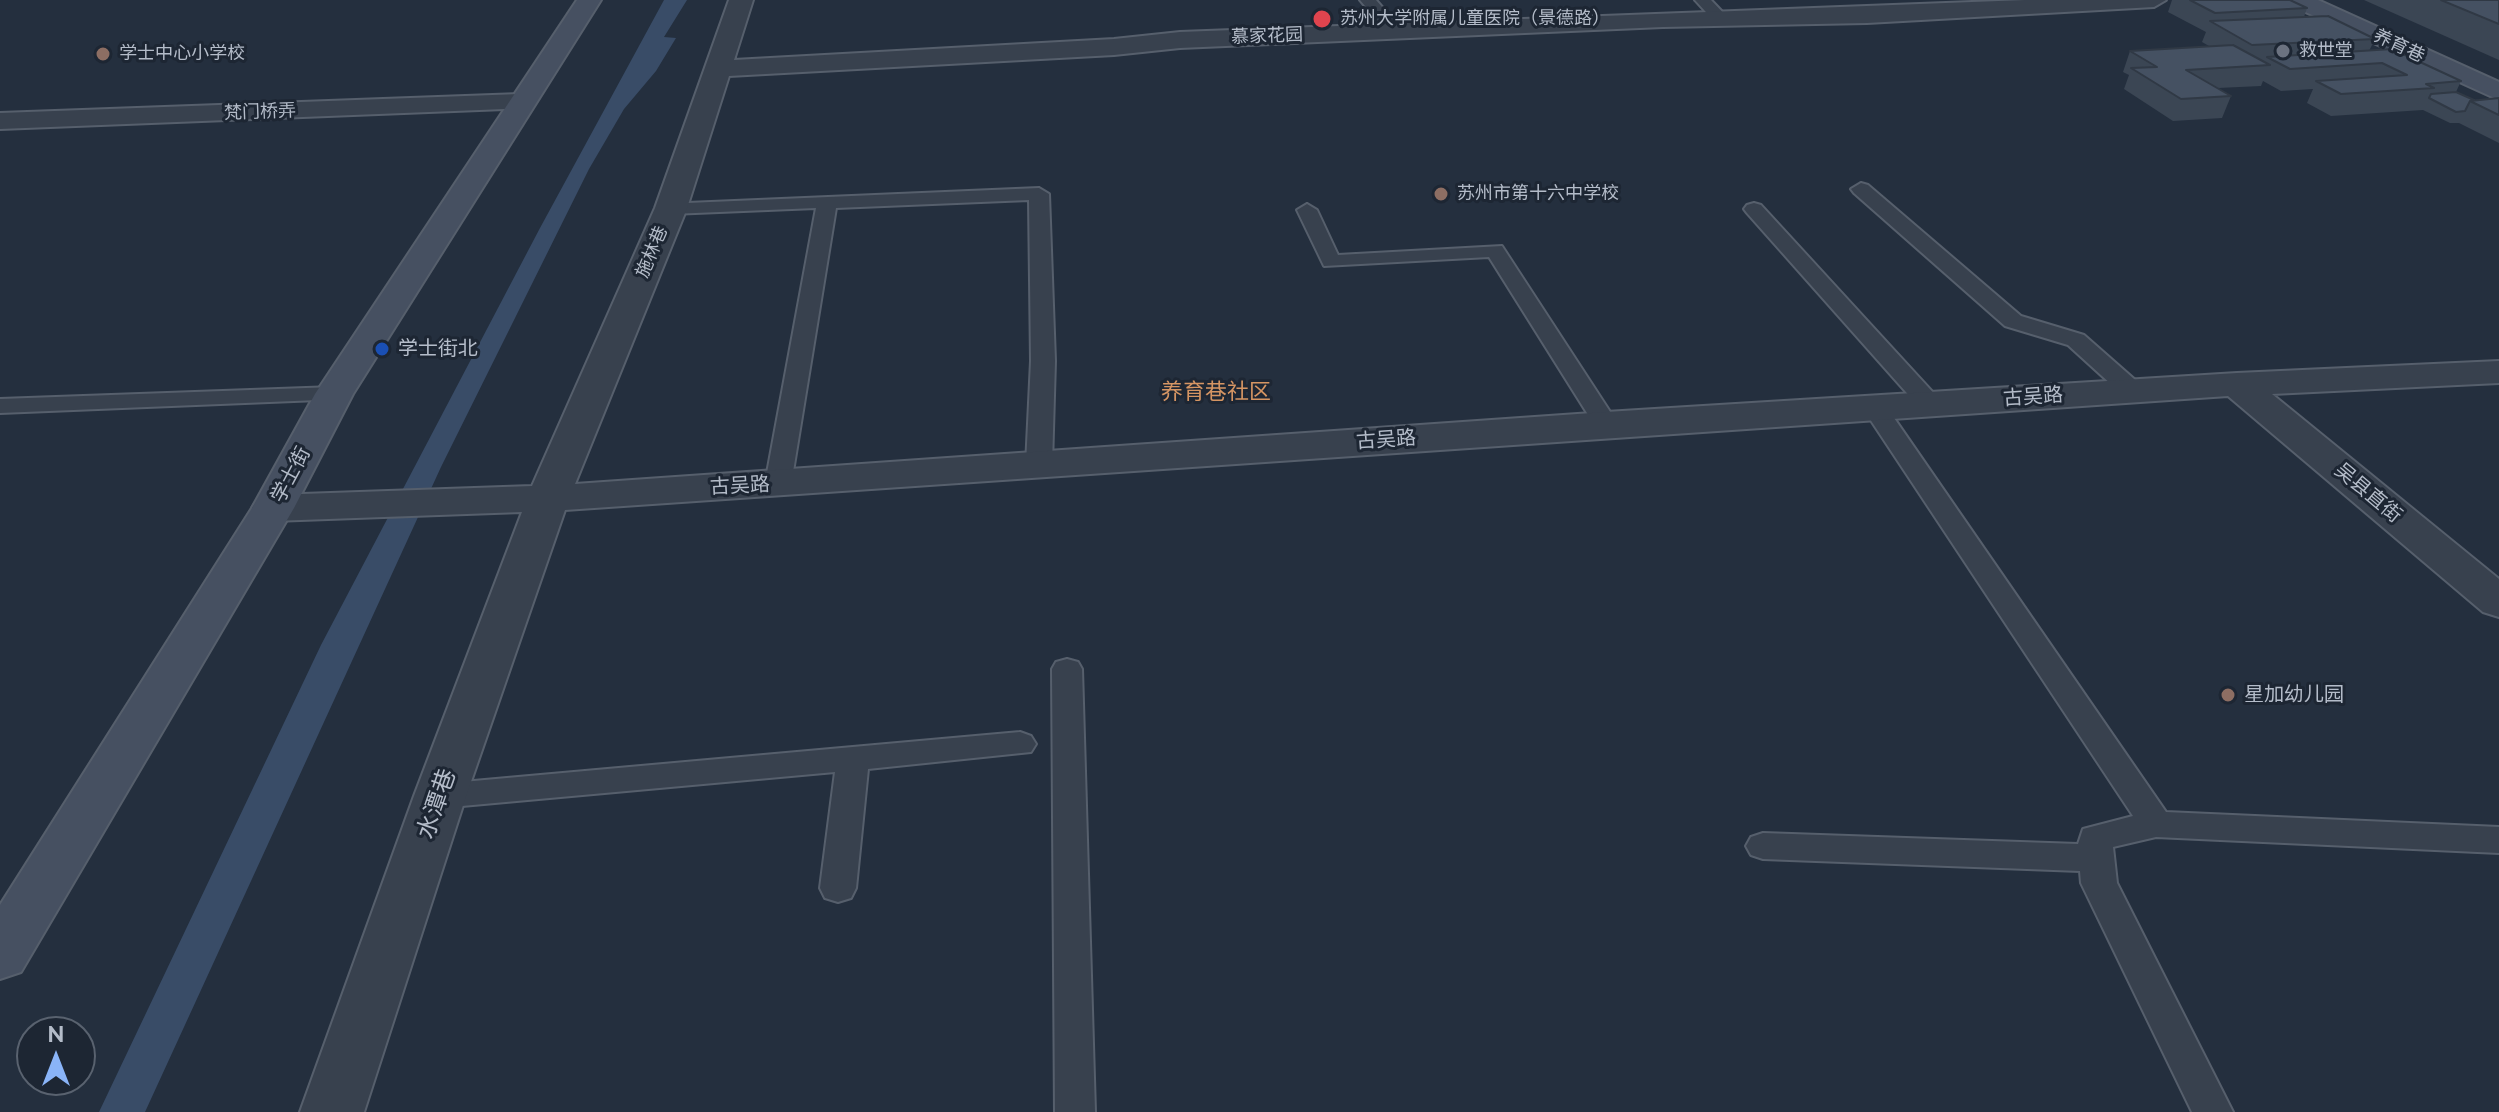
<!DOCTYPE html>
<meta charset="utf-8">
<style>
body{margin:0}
#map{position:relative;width:2499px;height:1112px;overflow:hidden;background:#242f3e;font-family:Raleway,sans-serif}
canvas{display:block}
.north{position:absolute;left:16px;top:1016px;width:80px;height:80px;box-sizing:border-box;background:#1d2633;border:2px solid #59626f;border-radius:50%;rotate:0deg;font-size:22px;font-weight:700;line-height:32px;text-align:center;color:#b4bcc9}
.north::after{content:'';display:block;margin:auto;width:28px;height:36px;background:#8ab4f8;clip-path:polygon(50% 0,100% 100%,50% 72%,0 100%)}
</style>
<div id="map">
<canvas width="2499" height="1112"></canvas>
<div class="north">N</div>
</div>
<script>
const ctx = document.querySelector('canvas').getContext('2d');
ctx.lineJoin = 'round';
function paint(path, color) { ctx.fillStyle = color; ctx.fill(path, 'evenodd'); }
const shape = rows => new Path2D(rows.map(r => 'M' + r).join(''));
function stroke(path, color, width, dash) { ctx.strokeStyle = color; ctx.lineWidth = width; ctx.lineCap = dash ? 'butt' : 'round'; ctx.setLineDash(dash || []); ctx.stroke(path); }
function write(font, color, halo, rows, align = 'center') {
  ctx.font = font + ' Raleway,"Noto Sans SC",sans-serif'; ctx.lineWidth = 6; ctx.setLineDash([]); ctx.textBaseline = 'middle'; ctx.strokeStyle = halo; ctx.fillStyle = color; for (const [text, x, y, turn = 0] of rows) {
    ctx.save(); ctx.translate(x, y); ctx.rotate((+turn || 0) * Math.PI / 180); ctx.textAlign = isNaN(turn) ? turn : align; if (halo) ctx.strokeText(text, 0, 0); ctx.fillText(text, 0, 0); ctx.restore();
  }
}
paint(shape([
 [664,0,687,0,664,37,676,38,656,71,624,109,589,169,441,467,145,1112,99,1112,321,645,540,228]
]), '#394c67');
const lane = shape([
 [1360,0,1376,0,1395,22,1393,25,1381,25,1360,0],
 [1695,0,1711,0,1729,19,1715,22,1695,0],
 [1861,183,1868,185,2021,316,2084,335,2142,386,2145,391,2142,396,2124,396,2068,345,2005,326,1854,193,1851,189,1861,183],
 [1039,188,1049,194,1055,361,1052,465,1048,470,1039,473,1026,465,1031,361,1029,200,836,208,791,484,787,490,778,492,769,490,765,484,816,208,671,214,661,208,664,204,1039,188],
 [1754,203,1761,205,1939,399,1942,404,1939,409,1921,409,1747,213,1744,209,1747,205,1754,203],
 [1307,204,1317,210,1338,255,1502,246,1618,424,1615,429,1597,429,1489,257,1324,266,1297,210,1307,204],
 [334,387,343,389,346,394,343,399,0,413,0,399,334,387],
 [1874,400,1883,402,2166,812,2499,827,2499,853,2156,837,2113,847,2117,883,2233,1112,2192,1112,2081,883,2080,871,1763,859,1751,855,1746,846,1751,837,1763,833,2078,844,2083,829,2133,816,1862,407,1874,400],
 [1067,659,1078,662,1082,669,1095,1112,1055,1112,1052,669,1056,662,1067,659],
 [1020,732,1031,736,1036,744,1031,752,868,769,856,888,851,898,838,902,825,898,820,888,835,772,440,808,428,805,423,796,428,787,440,784,1020,732]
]);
const street = shape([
 [729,0,753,0,734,60,1114,39,1180,32,2025,0,2166,0,2154,7,1867,23,1663,27,1180,48,1114,55,729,76,687,208,575,484,1606,412,2237,373,2499,361,2499,383,2272,394,2499,579,2499,617,2483,612,2228,396,565,510,466,796,364,1112,300,1112,414,796,522,512,273,521,258,517,252,508,258,499,273,495,532,486,655,208,729,0],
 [520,94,530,96,534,102,530,108,0,129,0,113,520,94]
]);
const secondary = shape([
 [577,0,601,0,353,394,294,508,21,972,0,979,0,905,252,508,315,394,577,0],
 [2286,0,2318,0,2499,82,2499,100,2290,5,2286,0]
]);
stroke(lane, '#565f6c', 4);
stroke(street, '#565f6c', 4);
stroke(secondary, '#565f6c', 4);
paint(lane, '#38414e');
paint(street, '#38414e');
paint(secondary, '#465061');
paint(shape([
 [2172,0,2290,0,2307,8,2304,17,2375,39,2369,51,2461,81,2456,92,2474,100,2499,98,2499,143,2459,123,2450,123,2423,110,2331,116,2307,103,2313,89,2281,91,2263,81,2261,86,2218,88,2231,96,2222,118,2173,121,2124,89,2129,75,2123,72,2130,51,2209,46,2202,42,2206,32,2168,12],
 [2364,0,2499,0,2499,60]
]), '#3b4654');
const building = shape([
 [2190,0,2290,0,2307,8,2215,13,2190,0],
 [2441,0,2499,0,2499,24,2441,0],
 [2328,16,2375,39,2252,45,2210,21,2328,16],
 [2233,45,2270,65,2186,70,2231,96,2181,99,2131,68,2157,67,2130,51,2233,45],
 [2392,49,2461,81,2426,84,2434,88,2341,94,2316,81,2407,75,2382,63,2290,69,2267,57,2392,49],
 [2456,92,2474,100,2470,101,2465,111,2456,112,2429,98,2431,94,2456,92],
 [2499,98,2499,115,2470,101,2499,98]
]);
paint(building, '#455162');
stroke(building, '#303945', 2);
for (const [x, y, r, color] of [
 [1322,19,10,"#e0444e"],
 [2283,51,8,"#6b7280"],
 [103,54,8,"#8d6e63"],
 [1441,194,8,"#8d6e63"],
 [382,349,8,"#1a4fb4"],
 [2228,695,8,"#8d6e63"]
]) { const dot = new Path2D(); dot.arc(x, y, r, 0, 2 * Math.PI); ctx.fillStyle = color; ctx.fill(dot); stroke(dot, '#1d2633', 3); }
write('18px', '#b4bcc9', '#1d2633', [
 ["苏州大学附属儿童医院（景德路）",1340,19],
 ["救世堂",2299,51],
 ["学士中心小学校",119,54],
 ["苏州市第十六中学校",1457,194]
], 'left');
write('18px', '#b4bcc9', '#1d2633', [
 ["慕家花园",1267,36,-2],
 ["养育巷",2399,46,25],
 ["梵门桥弄",260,112,-2],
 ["施林巷",652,252,-67]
]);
write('20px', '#b4bcc9', '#1d2633', [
 ["学士街北",398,349],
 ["星加幼儿园",2244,695]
], 'left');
write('20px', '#b4bcc9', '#1d2633', [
 ["古吴路",2033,397,-4],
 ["古吴路",1386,440,-4],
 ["学士街",291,475,-62],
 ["古吴路",740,486,-3],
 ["吴县直街",2368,493,40]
]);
write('22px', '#d59563', '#1d2633', [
 ["养育巷社区",1216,392]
]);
write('24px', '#b4bcc9', '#1d2633', [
 ["水潭巷",437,804,-71]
]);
</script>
